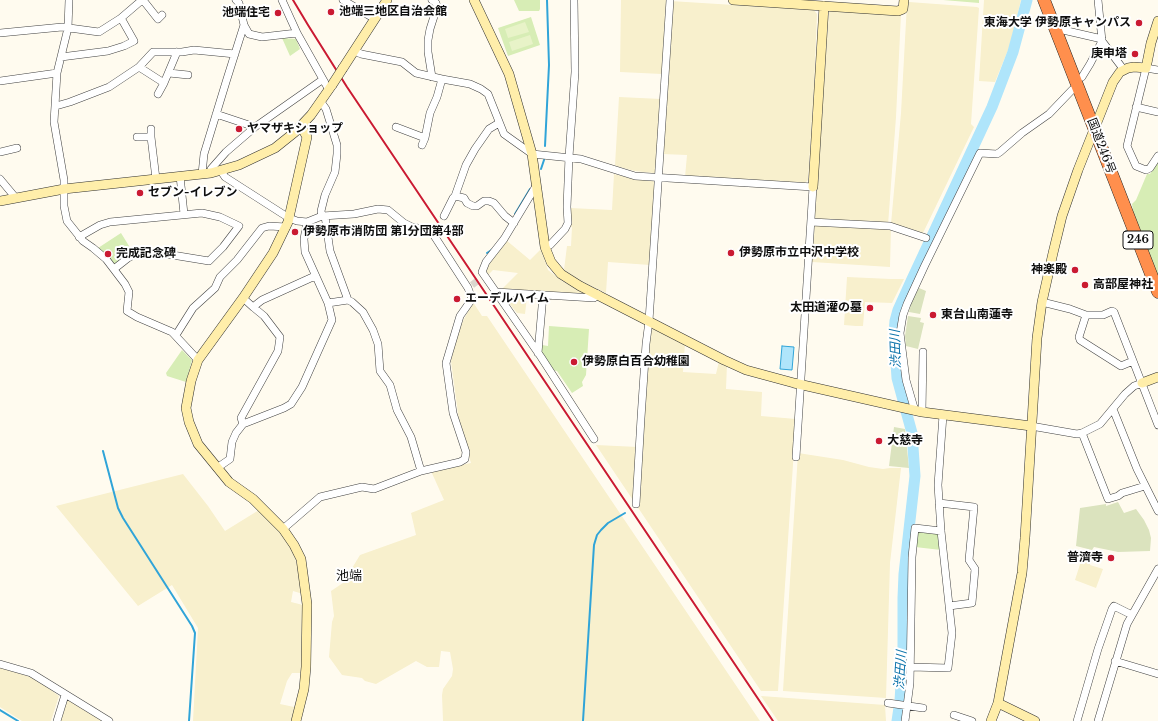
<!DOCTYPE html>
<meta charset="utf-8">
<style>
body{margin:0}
canvas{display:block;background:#fffbef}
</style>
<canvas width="1158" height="721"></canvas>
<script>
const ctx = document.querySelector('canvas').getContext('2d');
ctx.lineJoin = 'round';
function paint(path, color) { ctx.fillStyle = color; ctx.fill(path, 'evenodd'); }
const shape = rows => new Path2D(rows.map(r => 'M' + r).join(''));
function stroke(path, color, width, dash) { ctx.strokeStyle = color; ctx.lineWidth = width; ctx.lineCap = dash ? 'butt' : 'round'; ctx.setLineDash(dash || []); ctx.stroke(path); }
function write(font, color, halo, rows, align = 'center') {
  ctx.font = font + ' "Libre Baskerville","Noto Sans JP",serif'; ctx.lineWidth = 4; ctx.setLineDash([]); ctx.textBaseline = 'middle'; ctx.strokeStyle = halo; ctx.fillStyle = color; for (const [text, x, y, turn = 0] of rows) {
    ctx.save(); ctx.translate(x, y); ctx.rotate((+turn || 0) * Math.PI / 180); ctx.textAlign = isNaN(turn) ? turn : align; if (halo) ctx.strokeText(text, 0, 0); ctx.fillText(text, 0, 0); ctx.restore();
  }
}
paint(shape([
 [621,0,666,0,662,74,620,72],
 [984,0,1021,0,1010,45,995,82,979,81],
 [670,1,814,10,817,14,814,88,808,180,804,184,685,177,687,155,662,154],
 [909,2,977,7,979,8,971,124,974,127,923,233,891,224,901,113,907,3],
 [832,9,901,14,896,117,888,225,814,220,829,12],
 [619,97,661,99,657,171,654,173,635,171,616,166,615,165],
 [614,174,634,179,653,181,656,184,650,265,608,262,606,293,579,280,564,270,567,246,571,246,572,227,570,226,570,208,612,210],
 [815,223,891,228,890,267,812,262],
 [506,240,530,260,541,249,548,270,562,281,584,293,584,296,500,291,518,273,493,270,487,276,486,274,486,268,487,264],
 [847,277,891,279,904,279,892,303,865,302,863,326,856,326,844,325],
 [504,297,527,297,525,314,517,313],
 [473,302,482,316,487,316,760,721,443,721,442,695,443,689,452,676,453,669,450,652,441,651,439,667,427,667,416,661,376,684,365,681,362,678,342,675,329,657,332,622,334,616,331,591,343,583,360,555,416,535,411,513,444,500,431,471,471,463,460,428,451,361,455,341,463,321],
 [650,327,685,343,683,372,716,374,719,361,727,364,726,389,762,392,761,416,796,419,778,691,761,691,596,445,638,447],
 [798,453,843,460,869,467,883,469,890,468,901,468,890,563,886,698,783,691],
 [183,474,208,506,225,531,259,510,274,526,291,546,299,571,303,594,293,591,291,602,303,605,301,673,292,673,287,681,280,704,294,707,293,721,193,721,198,628,172,585,138,606,56,506],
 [1082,558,1091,562,1090,565,1103,569,1096,588,1075,580],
 [0,667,36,679,59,696,51,721,22,721,0,707],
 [761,696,885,705,886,721,778,721],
 [68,698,103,721,60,721]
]), '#f8f0cd');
paint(shape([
 [514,0,540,0,540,9,539,11,519,11],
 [943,0,979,0,979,3],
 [531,17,540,45,508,56,498,28],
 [282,38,296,39,300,49,290,56],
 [1158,162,1158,278,1134,217,1132,204,1136,200,1147,174,1150,174],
 [121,233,134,254,115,266,109,257,98,248],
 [549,326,589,329,586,375,582,382,583,386,572,393,557,371,552,370,541,353,542,345,548,346],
 [182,350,192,360,186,382,167,376,166,373],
 [919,530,938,532,941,550,915,547,917,532]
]), '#d7edb5');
paint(shape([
 [919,288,926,291,920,314,909,312,911,303],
 [908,316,921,318,920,322,924,323,918,349,906,346,905,336],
 [894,427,905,429,909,468,889,466],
 [1118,502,1124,513,1136,509,1144,520,1149,530,1151,538,1150,551,1118,552,1094,547,1092,550,1076,546,1080,508,1106,504,1106,506]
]), '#dbe3be');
paint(shape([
 [525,22,529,32,508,38,505,29],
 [530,35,533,44,512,51,509,42]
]), '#e8f3c8');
const water = shape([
 [782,346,794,347,792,370,780,369,782,346]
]);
paint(water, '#afe5fb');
stroke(water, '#30a4d8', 1);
stroke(shape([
 [545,146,549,65,547,0],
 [541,169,544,160],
 [515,214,530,189],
 [487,253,493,249],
 [103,451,118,508,123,518,192,626,195,633,189,721],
 [0,710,18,721],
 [583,721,594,545,597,535,601,530,608,523,625,513]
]), '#30a4d8', 2);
stroke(shape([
 [897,721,900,701,903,651,903,598,904,574,915,476,912,433,897,378,894,333,895,321,898,310,912,279,992,107,1013,52,1027,0]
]), '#afe5fb', 11);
stroke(shape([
 [472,285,480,279]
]), '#dbd7cd', 7, [7, 3.5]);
const street = shape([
 [69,0,68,28,57,73,54,122,64,180,64,206,67,221,83,241,93,248,106,259,125,284,129,292,127,311,137,317,172,332,198,360],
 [143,0,158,19,162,15],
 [236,0,239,3,244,25,249,34,262,37,297,33],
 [282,0,297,33,329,90],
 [343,0,375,19],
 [432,0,436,3,437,7,430,29,428,40,428,52,432,77],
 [1098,0,1102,41,1124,70],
 [1057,31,1063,30,1102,39],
 [0,33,62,27,99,32,121,18,142,0],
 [355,51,361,54,402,62,416,73,442,79,470,84,481,89,488,94,504,134,532,154,581,159,635,176,813,187,796,457],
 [61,57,108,51,124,46,134,41,121,18],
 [139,67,164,83,177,52],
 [1158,70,1146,68,1127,146,1136,166,1146,170,1150,168,1158,156],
 [169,73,188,75],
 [1082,77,1090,64,1102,41],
 [0,81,57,73],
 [158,94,164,83],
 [321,102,326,109,337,145,337,154,335,172,325,195,321,211,322,216],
 [56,106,70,102,109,87,139,67,153,52,182,52,194,50,235,54],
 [1136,107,1158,112],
 [216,114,255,127],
 [396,127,425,138],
 [151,129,151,137,156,179],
 [137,137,151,137],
 [422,145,425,138,430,113,437,97,442,79],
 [0,152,17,148],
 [211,173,211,169,226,152,255,127,322,80],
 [202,174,204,154,226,82,244,25],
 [180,176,184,214],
 [0,179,15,197],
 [536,186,504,239,486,262,482,272,541,357,594,439],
 [455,196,466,165,475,149,489,129,499,123],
 [325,216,330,251,348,300],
 [444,216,453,198,455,196,464,198,467,203,473,206,477,206,484,201,489,201,494,203,505,216,514,223],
 [307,222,322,216,354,214,378,209,388,210,404,223,412,227,429,230,433,234,468,288,472,299,460,316,446,363,453,413,466,452,465,459,460,462,421,471],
 [811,222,890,226,926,238],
 [79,237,100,225,110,222,202,213,220,217,239,226,223,247,209,261,154,252,146,252,136,254,128,258,114,269],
 [545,247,550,245,565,229,568,223,567,207,569,157,575,72,574,0],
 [496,292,594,298,598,294],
 [243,298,253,307,262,300,315,276],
 [1042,302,1070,309,1086,315,1103,315,1112,311,1114,312,1158,425],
 [1086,315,1079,337,1080,340,1121,366,1133,361],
 [176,335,193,308,215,288,220,277,237,260,262,228,269,226,286,227],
 [538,353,543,295],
 [1113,409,1137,469,1158,511],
 [915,411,906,380,900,333,903,315,907,304,925,265,980,153,997,154,1000,152,1022,133,1049,114,1072,90],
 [922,412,923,352],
 [243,424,241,418,278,351,280,337,264,316,253,307],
 [1031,426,1077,434,1082,433,1100,424,1125,394,1134,386,1142,383],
 [1082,433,1108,499,1118,496,1122,493,1145,486],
 [217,468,230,459,232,442,236,433,243,424,284,408,291,404,302,387,332,320,328,303,305,252,304,239,307,222,297,221,289,218,225,177,221,171],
 [939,503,974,507,969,560,975,569,972,603,949,606],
 [636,504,641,418,646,344,649,321,670,0],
 [283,529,320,497,362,487,374,489,421,471,411,437,397,410,390,385,380,371,378,344,373,330,363,312,352,302,348,300,328,303],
 [1115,661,1158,674],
 [0,664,31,673,109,721],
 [911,667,948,668,952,633,941,531,938,485,943,415],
 [888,703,923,708],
 [954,715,972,721],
 [57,721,65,695],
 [905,721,910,683,912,557,915,528,941,531],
 [1077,721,1098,649,1112,609,1114,606,1132,615],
 [1098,721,1127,624,1158,569]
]);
const secondary = shape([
 [474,0,509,74,532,154,545,247,551,262,561,274,580,286,724,360,746,370,794,383,922,412,1031,426],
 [733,0,898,11,903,9,904,0],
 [343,68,387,0],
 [813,187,824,6],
 [0,201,64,189,211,173,239,165,275,148,295,132,311,115,332,85],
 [1142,383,1158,377],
 [998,703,1035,721],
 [296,721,304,689,306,667,307,604,301,559,294,545,283,529,253,499,229,482,198,444,189,422,186,408,191,381,198,360,243,298,273,253,288,222,307,137,301,126],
 [991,721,998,703,1022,573,1025,538,1037,338,1042,302,1053,253,1062,216,1078,170,1113,82,1120,72,1128,68,1134,67,1146,68,1151,43,1158,21]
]);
const highway = shape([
 [1044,0,1158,292]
]);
stroke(street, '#414141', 8);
stroke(secondary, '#303030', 10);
stroke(highway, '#1f1f1f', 13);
stroke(street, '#fff', 7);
stroke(secondary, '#fea', 9);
stroke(highway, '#ff8f4d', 12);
stroke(shape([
 [293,0,308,25,347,87,773,721]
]), '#ca1a32', 2);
const secondaryBridge = shape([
 [332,85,343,68]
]);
stroke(secondaryBridge, '#303030', 10, []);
stroke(secondaryBridge, '#fea', 9);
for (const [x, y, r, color] of [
 [331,12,4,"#ca1a32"],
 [278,13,4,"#ca1a32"],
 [1139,23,4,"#ca1a32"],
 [1135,54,4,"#ca1a32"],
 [239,129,4,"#ca1a32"],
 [140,193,4,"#ca1a32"],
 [295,232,4,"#ca1a32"],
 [731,253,4,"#ca1a32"],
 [108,254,4,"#ca1a32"],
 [1075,270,4,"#ca1a32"],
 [1085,285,4,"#ca1a32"],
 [457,299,4,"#ca1a32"],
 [870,308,4,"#ca1a32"],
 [933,315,4,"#ca1a32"],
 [574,362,4,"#ca1a32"],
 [879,441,4,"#ca1a32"],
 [1111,558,4,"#ca1a32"]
]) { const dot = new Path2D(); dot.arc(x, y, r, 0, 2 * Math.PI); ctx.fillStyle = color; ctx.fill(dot); stroke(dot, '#fff', 1.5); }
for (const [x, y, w] of [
 [1138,240,30]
]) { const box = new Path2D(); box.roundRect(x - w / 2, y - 9, w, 18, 3); ctx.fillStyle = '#fff'; ctx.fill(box); stroke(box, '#0e0e0e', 1); }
write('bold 11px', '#0e0e0e', null, [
 ["246",1138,240]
]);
write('bold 12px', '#0e0e0e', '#fff', [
 ["池端三地区自治会館",339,12],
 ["池端住宅",270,13,"right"],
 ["東海大学 伊勢原キャンパス",1131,23,"right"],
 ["庚申塔",1127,54,"right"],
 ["ヤマザキショップ",247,129],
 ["セブン-イレブン",148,193],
 ["伊勢原市消防団 第1分団第4部",303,232],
 ["伊勢原市立中沢中学校",739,253],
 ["完成記念碑",116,254],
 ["神楽殿",1067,270,"right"],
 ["高部屋神社",1093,285],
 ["エーデルハイム",465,299],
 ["太田道灌の墓",862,308,"right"],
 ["東台山南蓮寺",941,315],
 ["伊勢原白百合幼稚園",582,362],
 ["大慈寺",887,441],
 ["普濟寺",1103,558,"right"]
], 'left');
write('12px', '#0e0e0e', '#fff', [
 ["国道246号",1101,146,69]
]);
write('italic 13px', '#0d74ab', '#fff', [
 ["渋田川",896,349,-92],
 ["渋田川",901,670,-86]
]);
write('13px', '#0e0e0e', '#fff', [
 ["池端",349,576]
]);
</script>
